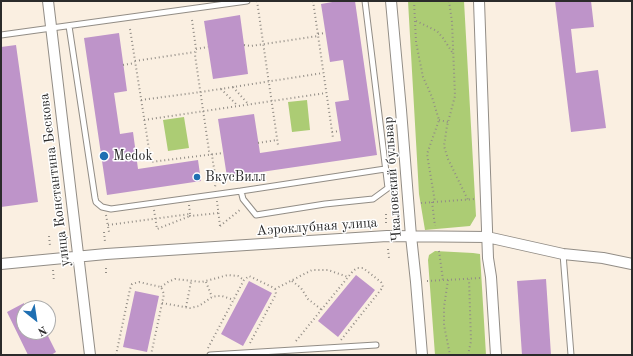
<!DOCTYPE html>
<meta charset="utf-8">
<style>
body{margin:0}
#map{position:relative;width:633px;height:356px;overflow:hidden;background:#faefe1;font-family:"Old Standard TT",serif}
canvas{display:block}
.frame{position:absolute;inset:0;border:2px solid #2b2b2b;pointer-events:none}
.north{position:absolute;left:16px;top:300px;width:40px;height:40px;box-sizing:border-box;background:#fff;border:1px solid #aaa;border-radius:50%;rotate:150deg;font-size:11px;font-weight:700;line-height:16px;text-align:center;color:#2b2b2b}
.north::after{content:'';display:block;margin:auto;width:14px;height:18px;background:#1f6fb2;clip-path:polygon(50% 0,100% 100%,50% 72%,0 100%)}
</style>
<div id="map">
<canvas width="633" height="356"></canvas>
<div class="frame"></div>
<div class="north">N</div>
</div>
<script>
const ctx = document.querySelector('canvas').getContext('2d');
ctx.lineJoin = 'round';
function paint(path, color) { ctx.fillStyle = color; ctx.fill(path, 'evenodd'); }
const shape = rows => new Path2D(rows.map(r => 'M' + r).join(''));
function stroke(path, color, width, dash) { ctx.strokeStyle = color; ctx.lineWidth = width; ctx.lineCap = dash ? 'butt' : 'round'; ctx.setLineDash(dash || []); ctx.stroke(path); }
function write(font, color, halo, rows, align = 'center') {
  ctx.font = font + ' "Old Standard TT",serif'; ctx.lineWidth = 3; ctx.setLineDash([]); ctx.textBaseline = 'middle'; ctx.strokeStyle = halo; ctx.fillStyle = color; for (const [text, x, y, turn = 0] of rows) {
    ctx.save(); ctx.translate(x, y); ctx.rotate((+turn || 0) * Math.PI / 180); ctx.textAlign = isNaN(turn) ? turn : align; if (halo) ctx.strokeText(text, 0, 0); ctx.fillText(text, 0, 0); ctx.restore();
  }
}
paint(shape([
 [408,1,464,1,476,216,470,226,425,230,419,194],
 [307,100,310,130,292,132,288,102],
 [184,117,189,148,168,151,163,120],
 [435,251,473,253,480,254,486,355,435,355,428,260,429,255]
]), '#accc74');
paint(shape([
 [338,1,355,1,377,155,227,177,218,119,254,114,260,153,341,141,335,102,349,100,343,60,330,62,321,4],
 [555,1,591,1,594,27,571,29,576,73,598,70,606,128,571,132],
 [240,15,248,74,213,79,204,21],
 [119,33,127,91,114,93,120,134,133,132,138,169,198,160,201,181,107,195,84,38],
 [16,45,38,202,1,207,1,47],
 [356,275,375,290,338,337,318,321],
 [546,279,551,355,522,355,517,281],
 [249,281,272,293,243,346,221,334],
 [135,291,159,296,147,352,123,347],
 [24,303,24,332,46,332,56,352,51,355,28,355,7,312]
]), '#be94c9');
const service = shape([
 [69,26,95,198,96,202,102,207,111,209,241,191,385,169],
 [1,35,247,1],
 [241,191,243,199,256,215,325,204,373,199,388,188,365,1],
 [563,254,571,355],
 [210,355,376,345]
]);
const minor = shape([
 [48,1,90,355],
 [391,1,401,110,411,236,416,282,422,355],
 [479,1,488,258,491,277,496,355],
 [1,264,106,254,387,236,487,237,563,254,603,258,632,264]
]);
stroke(service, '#928d86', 7);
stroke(minor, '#928d86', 12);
stroke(shape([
 [257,1,278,145],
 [313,1,333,138],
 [414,1,416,42,423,77,432,97,439,120,427,154,435,202],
 [449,1,452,22,455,96,447,126,444,146,448,159,468,200],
 [192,20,196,49,195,55,209,151,212,155,213,162,216,180,215,187],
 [416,21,437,31,443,38,452,52],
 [130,29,151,162,223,153],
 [318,34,325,33],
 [244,45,251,46,318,36],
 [196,49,208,47],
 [135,61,195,52],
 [123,65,135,63],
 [233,87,249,105],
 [221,89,238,106],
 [141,100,201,92,323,73],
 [144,120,326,93],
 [439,120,448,122],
 [332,132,340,131],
 [258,143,277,140],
 [137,158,150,156],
 [217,201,220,226],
 [432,202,435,226],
 [421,203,475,199],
 [189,205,190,214],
 [154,210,157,229,190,216],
 [386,214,386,224],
 [106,215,109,232],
 [108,225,190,214,190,216,219,213],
 [220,226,241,209],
 [104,232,105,242],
 [49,236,50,246],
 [388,249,389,258],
 [439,251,443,280],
 [106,268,106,276],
 [53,270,54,281],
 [448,280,444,307,444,325,450,355],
 [292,281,301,288,308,299,322,310],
 [427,281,481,278],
 [206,282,212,297],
 [161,287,168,282,175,279,202,282,228,275,238,276,244,280],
 [275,289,312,270,328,270,348,277],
 [162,303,190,308,199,306,212,297,217,296,222,296,234,300],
 [186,307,191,282],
 [296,341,353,271,357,268,363,268,381,282,383,287,341,340],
 [208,348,244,280,249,276,272,287,275,289,276,294,249,345],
 [116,355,130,289,132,284,139,282,161,287,164,294,151,355],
 [468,355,471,341,469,279]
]), '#928d86', 2, [1, 3]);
stroke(service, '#fff', 5);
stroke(minor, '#fff', 10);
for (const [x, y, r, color] of [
 [104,156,5,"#1f6fb2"],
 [197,177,4,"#1f6fb2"]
]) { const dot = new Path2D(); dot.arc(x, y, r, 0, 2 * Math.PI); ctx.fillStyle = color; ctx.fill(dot); stroke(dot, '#fff', 1.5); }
write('14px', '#2b2b2b', '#fff', [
 ["Medok",113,156],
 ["ВкусВилл",205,177]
], 'left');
write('14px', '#2b2b2b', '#fff', [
 ["Чкаловский бульвар",393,179,-94],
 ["улица Константина Бескова",55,180,-97],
 ["Аэроклубная улица",317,227,-4]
]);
</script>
